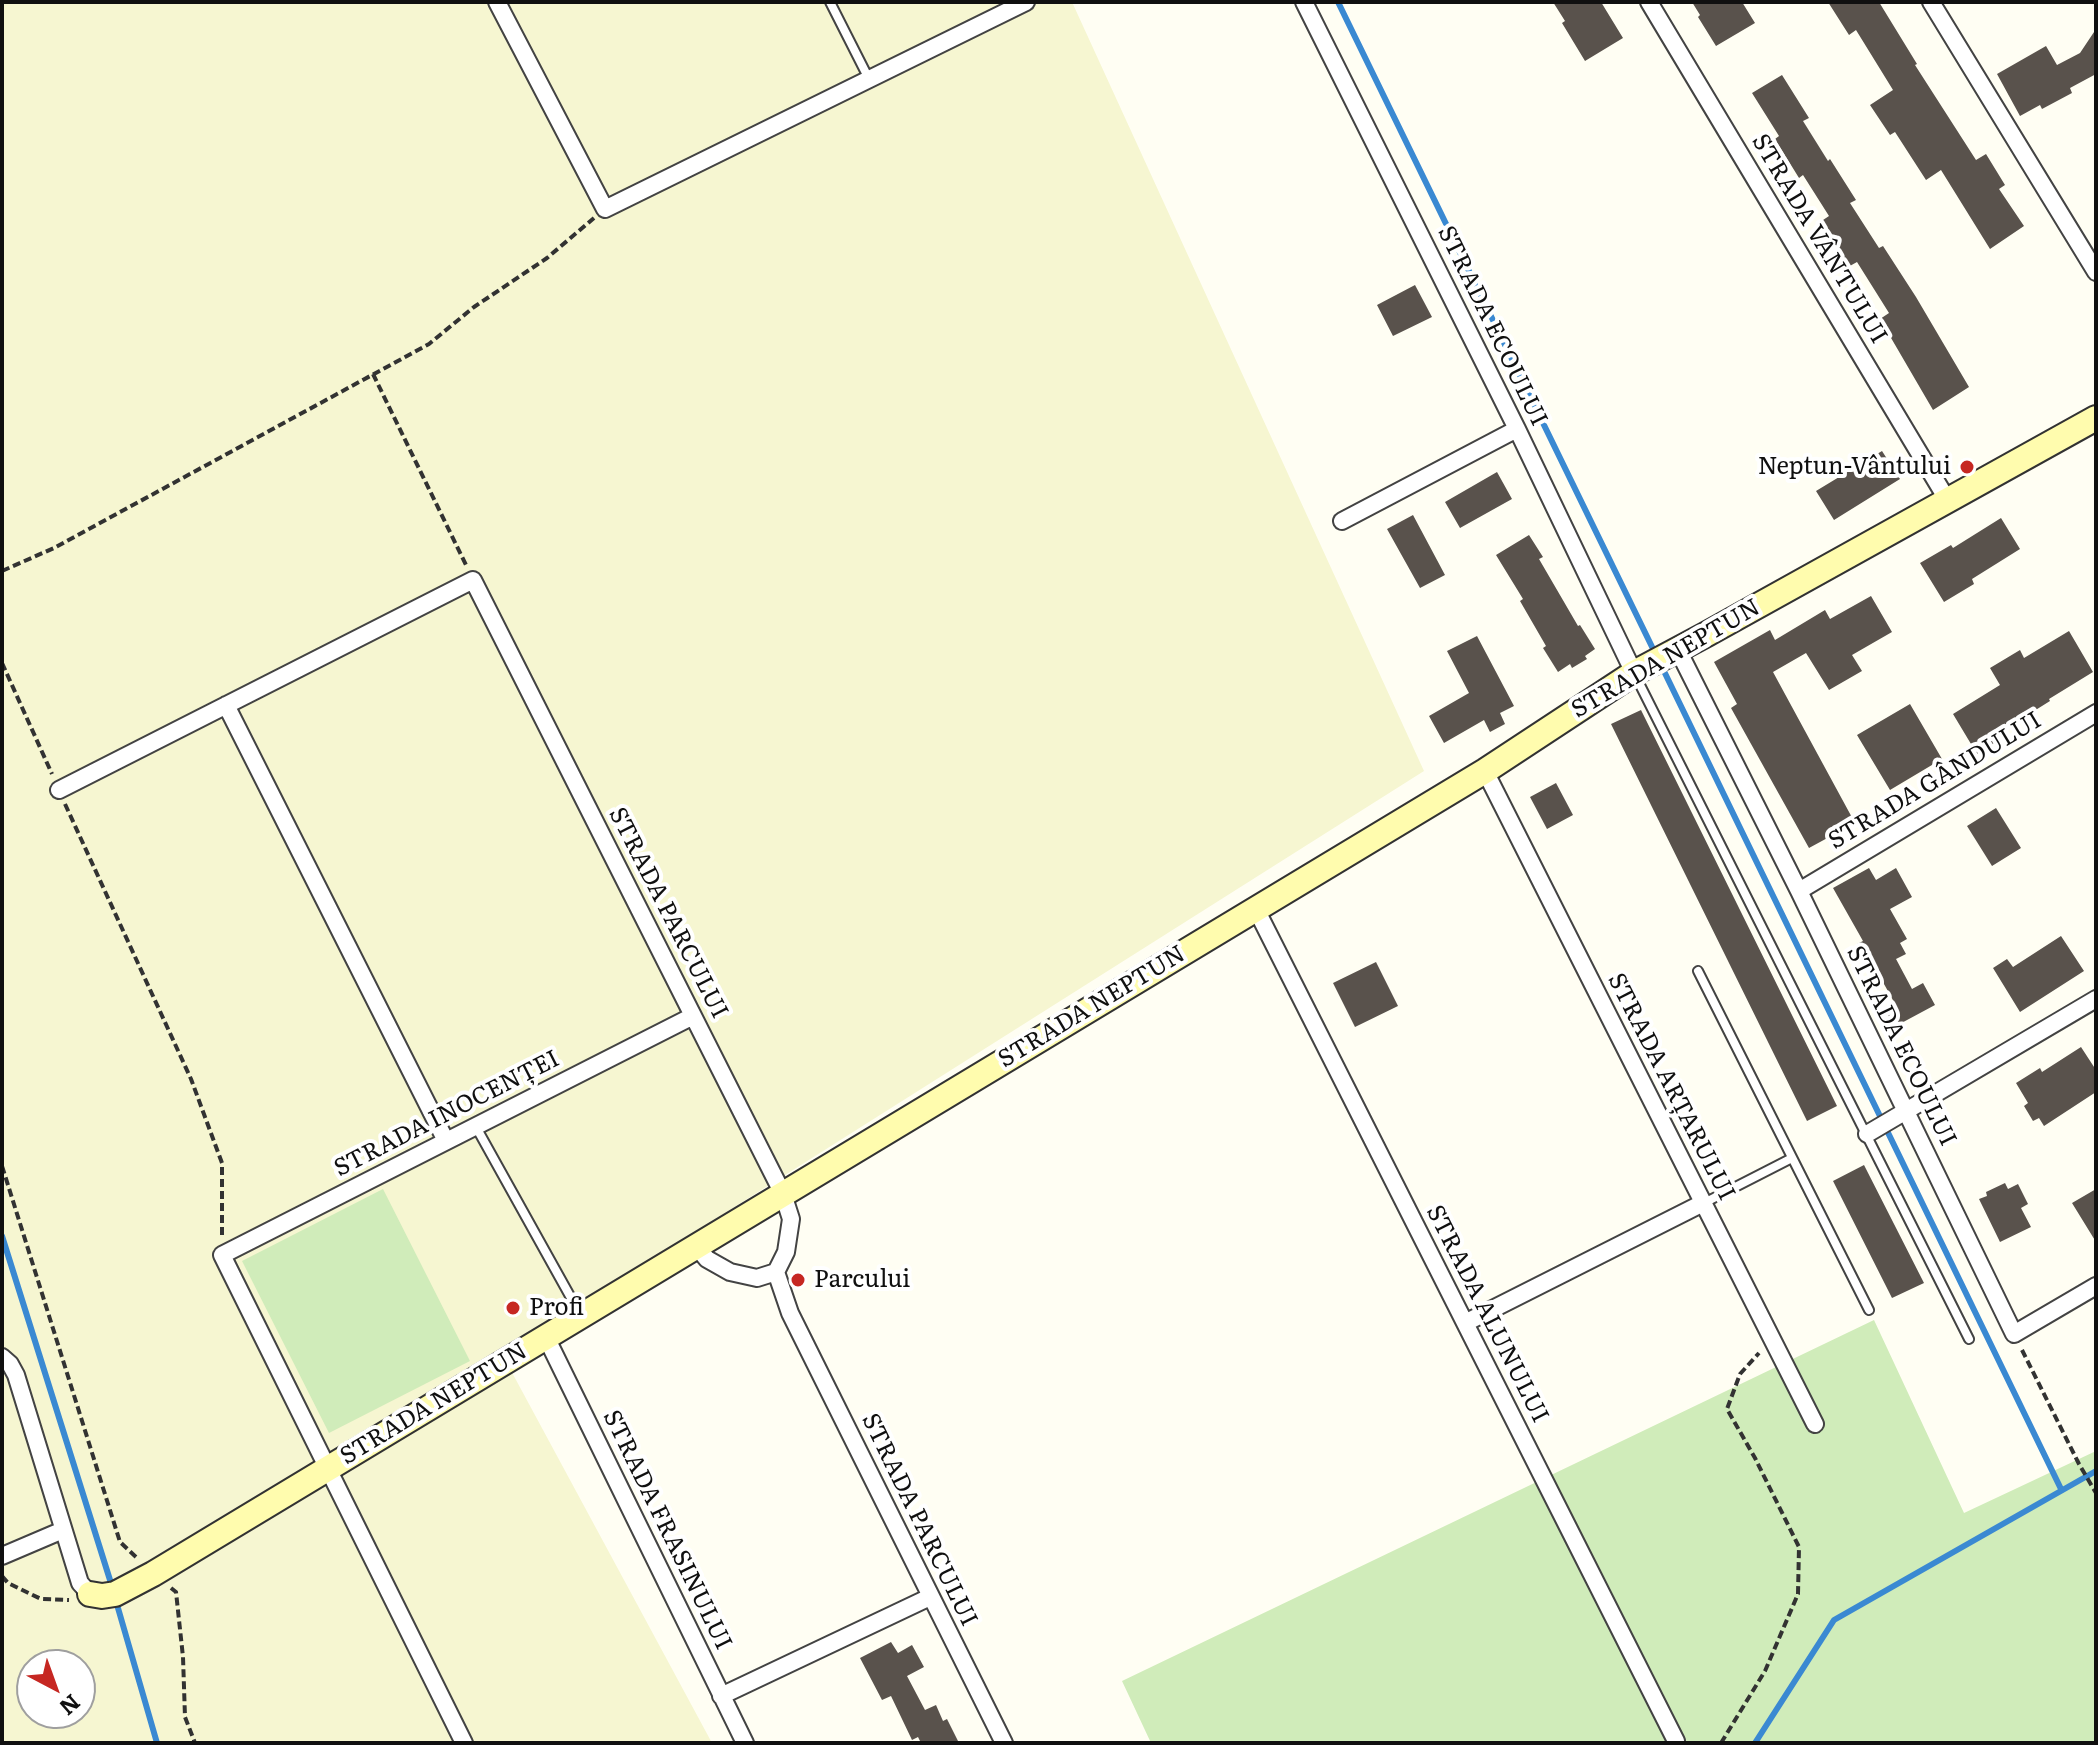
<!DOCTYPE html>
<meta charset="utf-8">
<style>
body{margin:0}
#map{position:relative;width:2098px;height:1745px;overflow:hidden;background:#fffef3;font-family:Literata,serif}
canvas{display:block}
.frame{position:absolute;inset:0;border:4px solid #101010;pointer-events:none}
.north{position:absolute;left:16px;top:1649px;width:80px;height:80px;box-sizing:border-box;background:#fff;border:2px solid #9f9f9f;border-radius:50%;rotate:139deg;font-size:22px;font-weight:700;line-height:32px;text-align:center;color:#101010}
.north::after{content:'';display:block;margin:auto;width:28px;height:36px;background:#c62722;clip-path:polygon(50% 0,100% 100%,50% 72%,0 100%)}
</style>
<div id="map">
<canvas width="2098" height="1745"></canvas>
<div class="frame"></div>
<div class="north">N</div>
</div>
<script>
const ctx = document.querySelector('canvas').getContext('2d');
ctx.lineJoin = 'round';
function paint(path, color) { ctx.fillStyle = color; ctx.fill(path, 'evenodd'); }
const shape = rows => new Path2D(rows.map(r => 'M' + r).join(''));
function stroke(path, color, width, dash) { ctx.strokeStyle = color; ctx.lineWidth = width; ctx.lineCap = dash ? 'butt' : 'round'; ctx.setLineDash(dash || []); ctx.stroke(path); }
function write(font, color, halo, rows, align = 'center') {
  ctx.font = font + ' Literata,serif'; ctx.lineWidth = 8; ctx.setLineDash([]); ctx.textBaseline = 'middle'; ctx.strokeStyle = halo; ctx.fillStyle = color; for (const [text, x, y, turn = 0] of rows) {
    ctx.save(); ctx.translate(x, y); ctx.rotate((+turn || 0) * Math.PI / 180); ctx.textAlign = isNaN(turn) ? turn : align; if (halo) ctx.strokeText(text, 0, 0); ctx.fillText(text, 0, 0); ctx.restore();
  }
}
paint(shape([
 [2,2,1072,2,1424,771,502,1354,712,1743,2,1743],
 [32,1665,80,1665,80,1713,32,1713]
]), '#f6f6d1');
paint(shape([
 [383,1189,470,1361,329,1433,242,1261],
 [1874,1320,1964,1513,2096,1451,2096,1743,1151,1743,1122,1681]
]), '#d0ecba');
stroke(shape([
 [1338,2,1656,655],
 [1661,665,2061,1489],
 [2,1236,110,1580],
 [118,1608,157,1743],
 [1755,1743,1834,1620,2096,1471]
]), '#3a89d2', 6);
paint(shape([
 [1553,2,1601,2,1623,38,1585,61,1562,23,1565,21],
 [1692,2,1742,2,1755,23,1716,46,1698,17,1700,15],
 [1828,2,1879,2,1917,64,1915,65,1976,160,1986,154,2005,185,1999,189,2024,226,1990,249,1941,170,1926,180,1895,132,1890,135,1870,105,1893,90,1856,30,1849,35],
 [2096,29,2096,74,2070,88,2072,93,2042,109,2040,105,2020,116,1997,74,2046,46,2057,65,2080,53],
 [1782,75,1809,118,1803,121,1828,161,1830,159,1856,200,1850,203,1879,248,1883,246,1916,297,1969,387,1933,410,1880,319,1889,313,1857,262,1848,267,1820,222,1829,216,1803,175,1799,178,1775,139,1779,136,1752,93],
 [1415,285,1432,317,1393,336,1377,305],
 [1882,451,1900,479,1834,520,1816,491],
 [1497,472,1512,499,1460,528,1445,502],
 [1413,515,1445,575,1420,588,1387,529],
 [2001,518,2020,549,1972,579,1974,584,1944,602,1920,563,1951,545,1953,548],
 [1529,535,1543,557,1539,559,1578,626,1580,625,1595,649,1585,656,1587,659,1572,668,1570,664,1558,672,1543,648,1546,646,1520,601,1523,599,1496,555],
 [1871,596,1892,632,1852,655,1862,671,1829,690,1806,653,1773,672,1855,823,1809,848,1731,708,1737,704,1714,662,1770,630,1775,640,1825,610,1830,619],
 [2069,631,2093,672,2049,699,2050,701,2002,731,2005,736,1977,754,1953,714,2000,685,1990,668,2020,650,2024,658],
 [1477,636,1514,706,1500,713,1505,724,1490,732,1484,720,1444,743,1429,716,1469,693,1447,651],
 [1910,704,1942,759,1890,790,1857,735],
 [1641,710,1837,1106,1807,1121,1611,724],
 [1556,783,1573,815,1547,829,1530,797],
 [1996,808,2021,848,1992,866,1967,826],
 [1869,868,1876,880,1896,868,1912,897,1890,909,1907,939,1900,943,1906,954,1896,959,1912,989,1923,983,1935,1005,1894,1027,1884,1007,1894,1002,1874,966,1870,968,1857,944,1863,941,1833,888],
 [2061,936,2084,971,2020,1012,1993,968,2007,959,2013,967],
 [1376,962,1398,1006,1355,1027,1333,983],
 [2081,1047,2096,1070,2096,1092,2044,1126,2039,1118,2033,1121,2024,1106,2028,1103,2016,1083,2040,1068,2042,1072],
 [1864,1165,1924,1283,1892,1298,1833,1181],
 [2005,1183,2008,1189,2018,1184,2028,1204,2021,1208,2031,1227,2000,1242,1979,1199,1987,1196,1986,1192],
 [2096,1189,2096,1242,2072,1203],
 [891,1642,898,1653,912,1645,924,1667,907,1676,925,1710,936,1705,943,1721,947,1719,959,1743,921,1743,918,1737,912,1740,891,1696,882,1700,860,1658]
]), '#59524c');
const lane = shape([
 [830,2,869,79],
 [1636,677,1969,1339],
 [1698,971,1869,1310],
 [476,1127,580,1314],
 [1704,1203,1792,1158]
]);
const street = shape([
 [497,2,605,209,1026,2],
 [1304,2,1517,429,1634,673],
 [1649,2,1948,501],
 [1931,2,2096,272],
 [1342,521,1517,429],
 [1678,650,1799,891,2014,1334,2096,1286],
 [226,705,446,1141],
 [1485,771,1815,1424],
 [59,790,473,580,783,1194,791,1219,786,1252,776,1272,757,1278,730,1272,707,1259,696,1246],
 [1799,891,2096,713],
 [1256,909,1676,1741],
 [1867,1134,2096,999],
 [776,1272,790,1313,1004,1743],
 [1465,1323,1703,1203],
 [546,1337,745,1743],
 [2,1357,10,1364,16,1375,80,1583,90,1594],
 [2,1556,63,1530],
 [721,1696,930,1597],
 [464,1743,222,1255,693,1016]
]);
const secondary = shape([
 [90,1594,102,1596,115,1594,153,1574,1485,771,1634,673,1707,634,2096,418]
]);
stroke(lane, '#434343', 12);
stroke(street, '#434343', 20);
stroke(secondary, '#323232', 28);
stroke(shape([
 [373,374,467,567],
 [2,571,54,548,429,344,474,307,547,258,594,218],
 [2,663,52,774],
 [65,804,191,1079,222,1163,222,1238],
 [2,1166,120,1542,137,1558],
 [2022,1350,2079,1464,2096,1493],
 [2,1576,8,1583,41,1599,69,1600],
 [171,1588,176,1592,183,1657,185,1717,195,1743],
 [1721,1743,1765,1671,1798,1594,1799,1547,1755,1458,1727,1409,1740,1374,1759,1353]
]), '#323232', 4, [8, 4]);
stroke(lane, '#fff', 8);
stroke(street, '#fff', 16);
stroke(secondary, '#fffcae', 24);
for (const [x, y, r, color] of [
 [1967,467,8,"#c62722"],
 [798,1280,8,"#c62722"],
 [513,1308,8,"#c62722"]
]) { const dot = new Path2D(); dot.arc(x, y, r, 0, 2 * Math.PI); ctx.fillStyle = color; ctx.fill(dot); stroke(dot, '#fff', 3); }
write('24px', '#101010', '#fff', [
 ["STRADA VÂNTULUI",1819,239,59],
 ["STRADA ECOULUI",1492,326,64],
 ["STRADA NEPTUN",1666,659,-30],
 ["STRADA GÂNDULUI",1935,781,-31],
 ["STRADA PARCULUI",668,913,63],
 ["STRADA NEPTUN",1092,1007,-31],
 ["STRADA ECOULUI",1901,1046,64],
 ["STRADA ARȚARULUI",1671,1087,63],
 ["STRADA INOCENȚEI",447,1114,-27],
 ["STRADA ALUNULUI",1487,1314,63],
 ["STRADA NEPTUN",434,1404,-31],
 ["STRADA PARCULUI",919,1520,64],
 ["STRADA FRASINULUI",667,1530,64]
]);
write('24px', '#101010', '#fff', [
 ["Neptun-Vântului",1951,467,"right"],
 ["Parcului",814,1280],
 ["Profi",529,1308]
], 'left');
</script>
